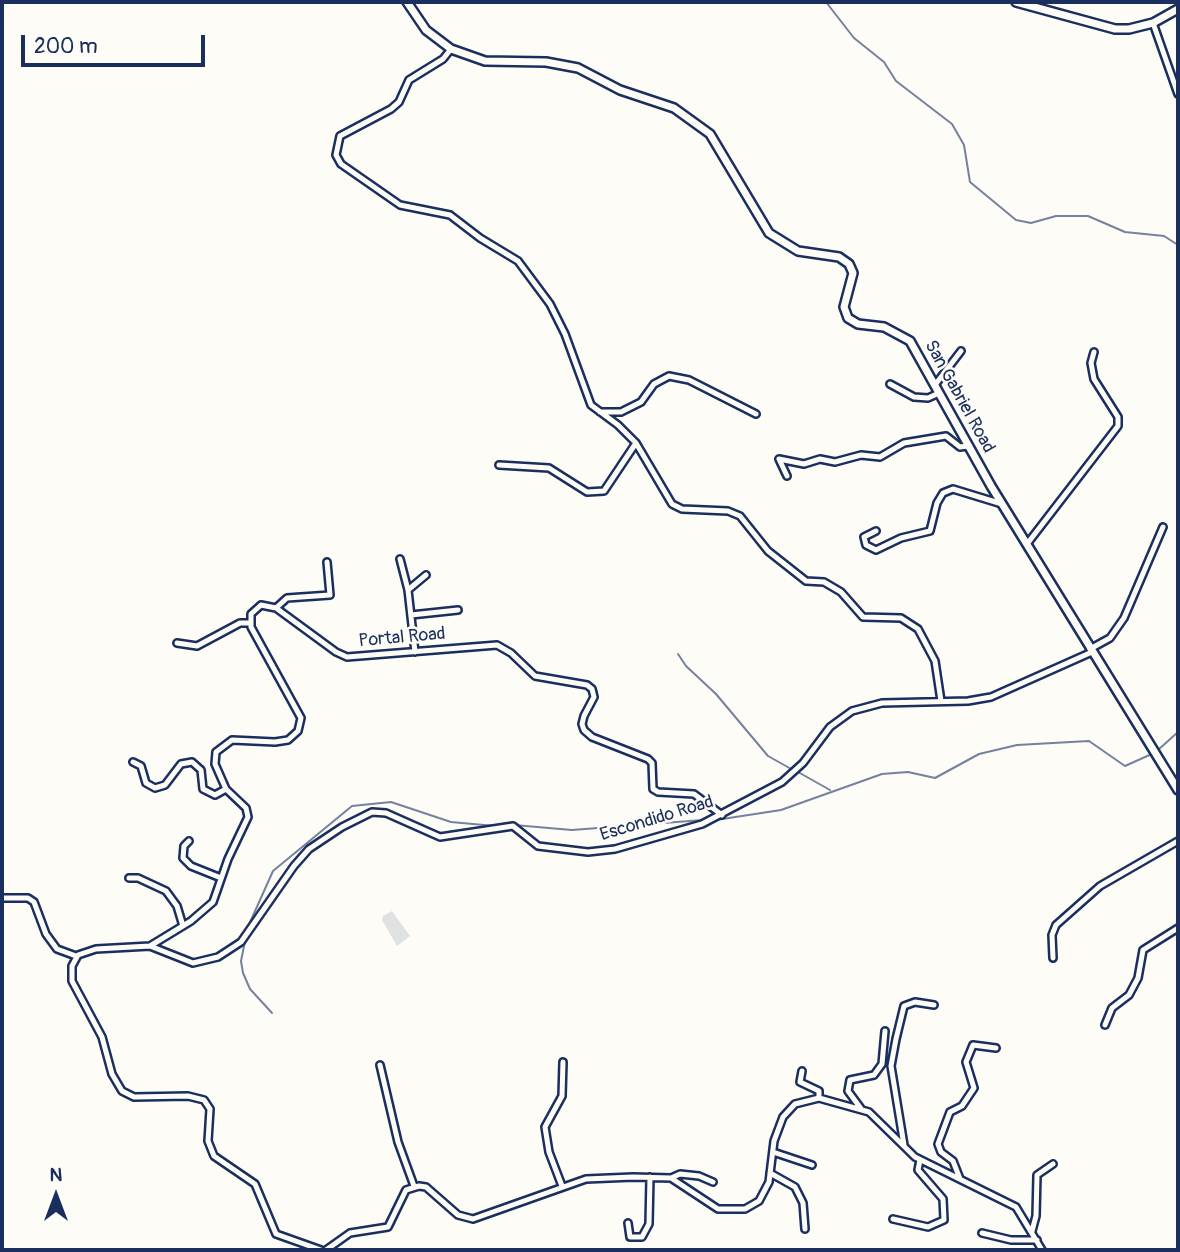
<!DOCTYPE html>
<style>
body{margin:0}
#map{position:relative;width:1180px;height:1252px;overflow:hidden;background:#fdfcf7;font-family:Pangolin,sans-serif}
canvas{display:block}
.frame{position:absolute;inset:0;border:4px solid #1b2f5e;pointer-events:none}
.north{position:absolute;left:21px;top:1161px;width:70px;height:70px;-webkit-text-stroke:5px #fdfcf7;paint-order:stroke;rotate:0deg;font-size:19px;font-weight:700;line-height:28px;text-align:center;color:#1b2f5e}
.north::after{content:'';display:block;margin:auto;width:24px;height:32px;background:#1b2f5e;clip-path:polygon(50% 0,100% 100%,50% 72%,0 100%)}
.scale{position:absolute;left:21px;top:35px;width:184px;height:32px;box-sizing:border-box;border:4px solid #1b2f5e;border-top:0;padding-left:9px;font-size:21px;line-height:24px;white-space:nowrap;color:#1b2f5e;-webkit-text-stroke:5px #fdfcf7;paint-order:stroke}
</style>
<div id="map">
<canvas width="1180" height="1252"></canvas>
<div class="frame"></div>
<div class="north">N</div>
<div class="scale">200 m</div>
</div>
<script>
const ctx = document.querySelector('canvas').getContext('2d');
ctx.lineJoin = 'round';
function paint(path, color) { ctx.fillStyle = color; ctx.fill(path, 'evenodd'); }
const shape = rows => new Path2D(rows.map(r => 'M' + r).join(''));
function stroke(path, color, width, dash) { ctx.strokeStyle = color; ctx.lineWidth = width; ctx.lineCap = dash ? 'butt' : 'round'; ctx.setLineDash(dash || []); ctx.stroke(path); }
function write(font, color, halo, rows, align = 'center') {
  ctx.font = font + ' Pangolin,sans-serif'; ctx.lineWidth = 5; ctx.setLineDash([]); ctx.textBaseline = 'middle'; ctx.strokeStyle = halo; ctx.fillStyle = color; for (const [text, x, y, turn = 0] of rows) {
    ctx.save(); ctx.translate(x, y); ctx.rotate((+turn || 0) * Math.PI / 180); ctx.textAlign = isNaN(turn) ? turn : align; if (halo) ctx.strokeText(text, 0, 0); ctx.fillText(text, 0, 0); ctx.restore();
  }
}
paint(shape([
 [392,911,410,936,397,946,382,920,383,916]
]), '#e0e1e3');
stroke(shape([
 [826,2,854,38,884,62,896,81,952,124,964,145,970,182,1016,220,1031,223,1056,216,1088,216,1125,232,1164,236,1178,245],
 [678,654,686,666,716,694,768,756,793,770],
 [1158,750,1178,732],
 [798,772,830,790],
 [716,820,781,810,882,774,908,772,935,778,979,754,1017,745,1089,741,1125,766,1154,753],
 [514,825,572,830,703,820],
 [247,929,273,871,352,806,391,802,451,822,495,826],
 [245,941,241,961,243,973,250,989,272,1013]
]), '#76819c', 2);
const street = shape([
 [1153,23,1178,94],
 [451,49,443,59,409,80,399,102,391,109,340,136,336,155,341,164,400,205,450,215,480,238,518,261,550,304,565,334,591,405,618,425,636,443,672,504,682,509,728,511,740,516,768,551,806,581,824,582,841,592,863,617,901,618,918,629,935,661,941,701],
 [890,384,914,397,928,398,939,393],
 [935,385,961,351],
 [600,412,621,412,641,402,654,384,669,376,689,380,756,414],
 [499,465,549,468,587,492,604,491,636,443],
 [787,476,779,459,804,464,820,459,835,462,861,455,880,457,904,443,946,436,960,447,968,446],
 [876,531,864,537,866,545,876,550,901,538,930,531,937,503,943,493,953,489,1002,504],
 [1027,544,1118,426,1118,417,1094,379,1091,363,1094,352],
 [400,559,408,590,415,652],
 [408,590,426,575],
 [276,608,287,598,330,595,327,562],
 [411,615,458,610],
 [177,643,197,646,240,623,250,623],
 [1090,649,1110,638,1124,618,1163,527],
 [133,762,141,766,146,783,155,788,165,785,181,764,192,762,201,770,203,789,215,795,226,789],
 [189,841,184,846,183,858,191,866,221,878],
 [129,878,138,878,166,891,177,906,183,926],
 [2,898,28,898,34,902,46,934,57,949,76,956],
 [150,946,191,921,213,902,228,859,248,817,246,808,226,789,215,764,216,752,232,740,275,742,288,740,298,731,301,718,251,627,251,614,261,605,276,608,336,652,347,657,497,645,511,653,535,676,587,685,592,689,594,697,584,716,582,724,584,730,592,737,648,759,652,763,653,789,658,792,694,794,722,815],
 [1053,958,1052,935,1056,925,1100,886,1178,841],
 [1105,1025,1112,1008,1129,995,1138,978,1143,950,1178,928],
 [380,1065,398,1142,414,1186],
 [802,1071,800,1082,819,1091,819,1098],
 [862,1110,848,1091,850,1080,874,1075,882,1064,885,1031],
 [904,1145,891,1066,896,1039,904,1006,915,1002,934,1005],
 [773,1152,812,1165],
 [770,1173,795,1187,803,1203,805,1229],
 [671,1178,680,1174,699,1176,713,1182],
 [960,1179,953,1161,941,1152,938,1144,950,1112,962,1106,974,1088,966,1062,973,1045,996,1048],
 [562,1186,549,1152,545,1127,562,1096,563,1062],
 [893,1219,928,1227,944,1220,943,1199,918,1170,920,1160],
 [628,1223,630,1237,642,1237,649,1224,650,1177],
 [1032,1231,1036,1216,1037,1175,1053,1164],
 [982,1233,1011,1240,1037,1240],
 [321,1250,276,1234,255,1184,214,1156,208,1141,210,1109,204,1100,188,1096,134,1097,122,1091,112,1074,102,1037,72,981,72,966,78,955,96,949,150,946,193,963,218,957,241,942,294,866,309,849,342,827,372,812,386,813,440,837,513,826,538,846,588,852,615,849,702,824,782,782,803,763,830,727,852,711,882,703,968,701,991,697,1092,652],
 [326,1250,350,1233,388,1227,406,1190,419,1186,426,1187,458,1215,473,1219,586,1179,633,1177,671,1178,718,1209,745,1209,759,1201,769,1182,774,1141,783,1117,795,1104,819,1098,869,1112,915,1157,1016,1207,1042,1250]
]);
const secondary = shape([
 [407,2,426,30,451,49,485,61,546,62,578,68,620,90,674,108,710,134,769,233,798,251,839,257,849,264,853,273,844,307,848,318,858,324,884,327,910,341,991,486,1178,790],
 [1016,2,1115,29,1129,29,1153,23,1178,9]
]);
stroke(street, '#1b2f5e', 10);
stroke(secondary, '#1b2f5e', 12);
stroke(street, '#fdfcf7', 5);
stroke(secondary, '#fdfcf7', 7);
write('18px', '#1b2f5e', '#fdfcf7', [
 ["San Gabriel Road",959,397,61],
 ["Portal Road",402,638,-5],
 ["Escondido Road",657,819,-17]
]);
</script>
